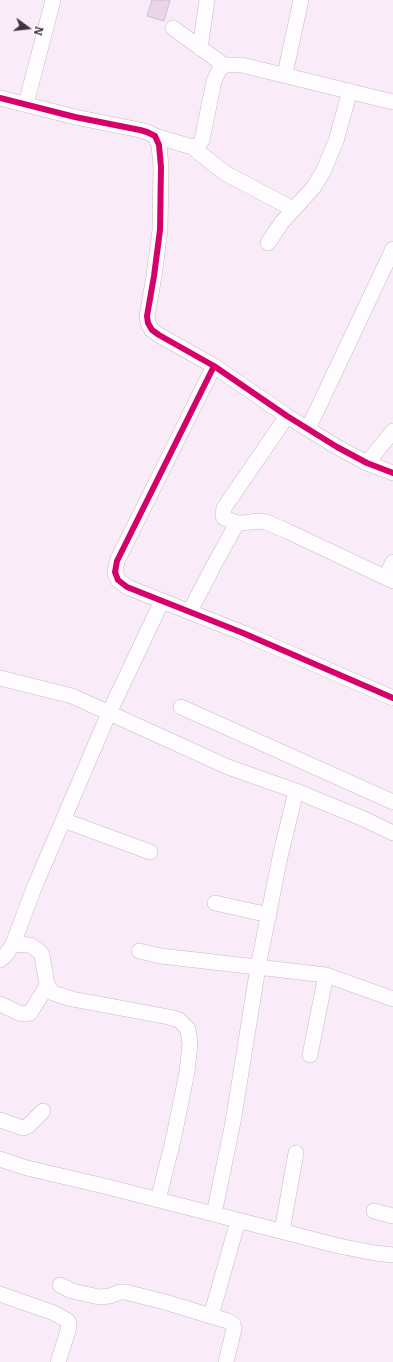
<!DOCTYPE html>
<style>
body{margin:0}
#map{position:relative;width:393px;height:1362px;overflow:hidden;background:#f9ecf8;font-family:Literata,serif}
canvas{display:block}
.north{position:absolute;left:8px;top:8px;width:40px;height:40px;-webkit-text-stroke:3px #fff;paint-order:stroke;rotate:105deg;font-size:11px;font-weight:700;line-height:16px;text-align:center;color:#3e343d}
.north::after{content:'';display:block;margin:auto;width:14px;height:18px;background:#3e343d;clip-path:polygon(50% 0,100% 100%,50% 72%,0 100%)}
</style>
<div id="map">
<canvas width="393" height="1362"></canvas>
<div class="north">N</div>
</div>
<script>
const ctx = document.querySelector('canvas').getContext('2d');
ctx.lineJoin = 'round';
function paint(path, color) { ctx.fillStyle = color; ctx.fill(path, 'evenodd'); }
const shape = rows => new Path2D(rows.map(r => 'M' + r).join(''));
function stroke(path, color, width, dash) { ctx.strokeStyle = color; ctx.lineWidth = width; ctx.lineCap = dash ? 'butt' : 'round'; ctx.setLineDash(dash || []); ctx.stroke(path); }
const building = shape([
 [152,0,170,0,164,21,147,16,152,0]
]);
paint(building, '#e9d5e7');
stroke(building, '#cbc0c9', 1);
const minor = shape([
 [173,28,224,65],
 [200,48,207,0],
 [285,74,301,0],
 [0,98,75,117,140,130,147,132,155,136,159,145,161,167,160,230,154,276,147,316,148,323,152,330,159,335,214,366,287,416,337,447,367,463,393,473],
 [26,104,53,0],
 [155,136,192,147,199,145,202,140,214,81,219,70,224,65,242,65,393,102],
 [192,147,225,173,293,209],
 [268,243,282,222,313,188,323,172,336,141,350,91],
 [214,366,117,561,115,572,118,580,127,587,243,633,393,698],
 [308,429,393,249],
 [367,463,393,431],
 [237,523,224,518,223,516,224,508,287,416],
 [386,578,393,562],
 [190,611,214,565,237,523,242,523,259,521,266,522,287,531,393,581],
 [0,678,72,696,228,767,296,791,364,819,393,833],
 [181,707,393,802],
 [63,820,150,852],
 [215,903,269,915],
 [13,944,34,888,109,713,162,601],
 [139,951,161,956,326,975,393,999],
 [0,960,5,956,13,944,30,945,40,952,42,955,47,985,53,993,72,999,169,1017,179,1020,188,1029,190,1043,187,1072,173,1141,158,1200],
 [0,1004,19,1013,26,1014,30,1013,47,986],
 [310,1055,326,975],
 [0,1120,23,1128,28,1126,43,1111],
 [0,1159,27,1168,104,1186,339,1246,375,1253,393,1255],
 [374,1211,393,1216],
 [214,1214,233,1122,258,967,280,857,296,791],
 [282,1231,296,1153],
 [60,1285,72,1291,99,1297,110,1296,120,1292,125,1292,165,1302,211,1316],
 [0,1294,54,1313,68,1321,69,1325,68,1331,58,1362],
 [226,1362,234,1329,233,1324,228,1321,211,1316,238,1221]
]);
stroke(minor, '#c5bac3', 16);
stroke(minor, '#fefcfe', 15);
stroke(shape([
 [0,98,75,117,140,130,147,132,155,136,159,145,161,167,160,230,154,276,147,316,148,323,152,330,159,335,214,366,287,416,337,447,367,463,393,473],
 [214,366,117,561,115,572,118,580,127,587,243,633,393,698]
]), '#d6006c', 6);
</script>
